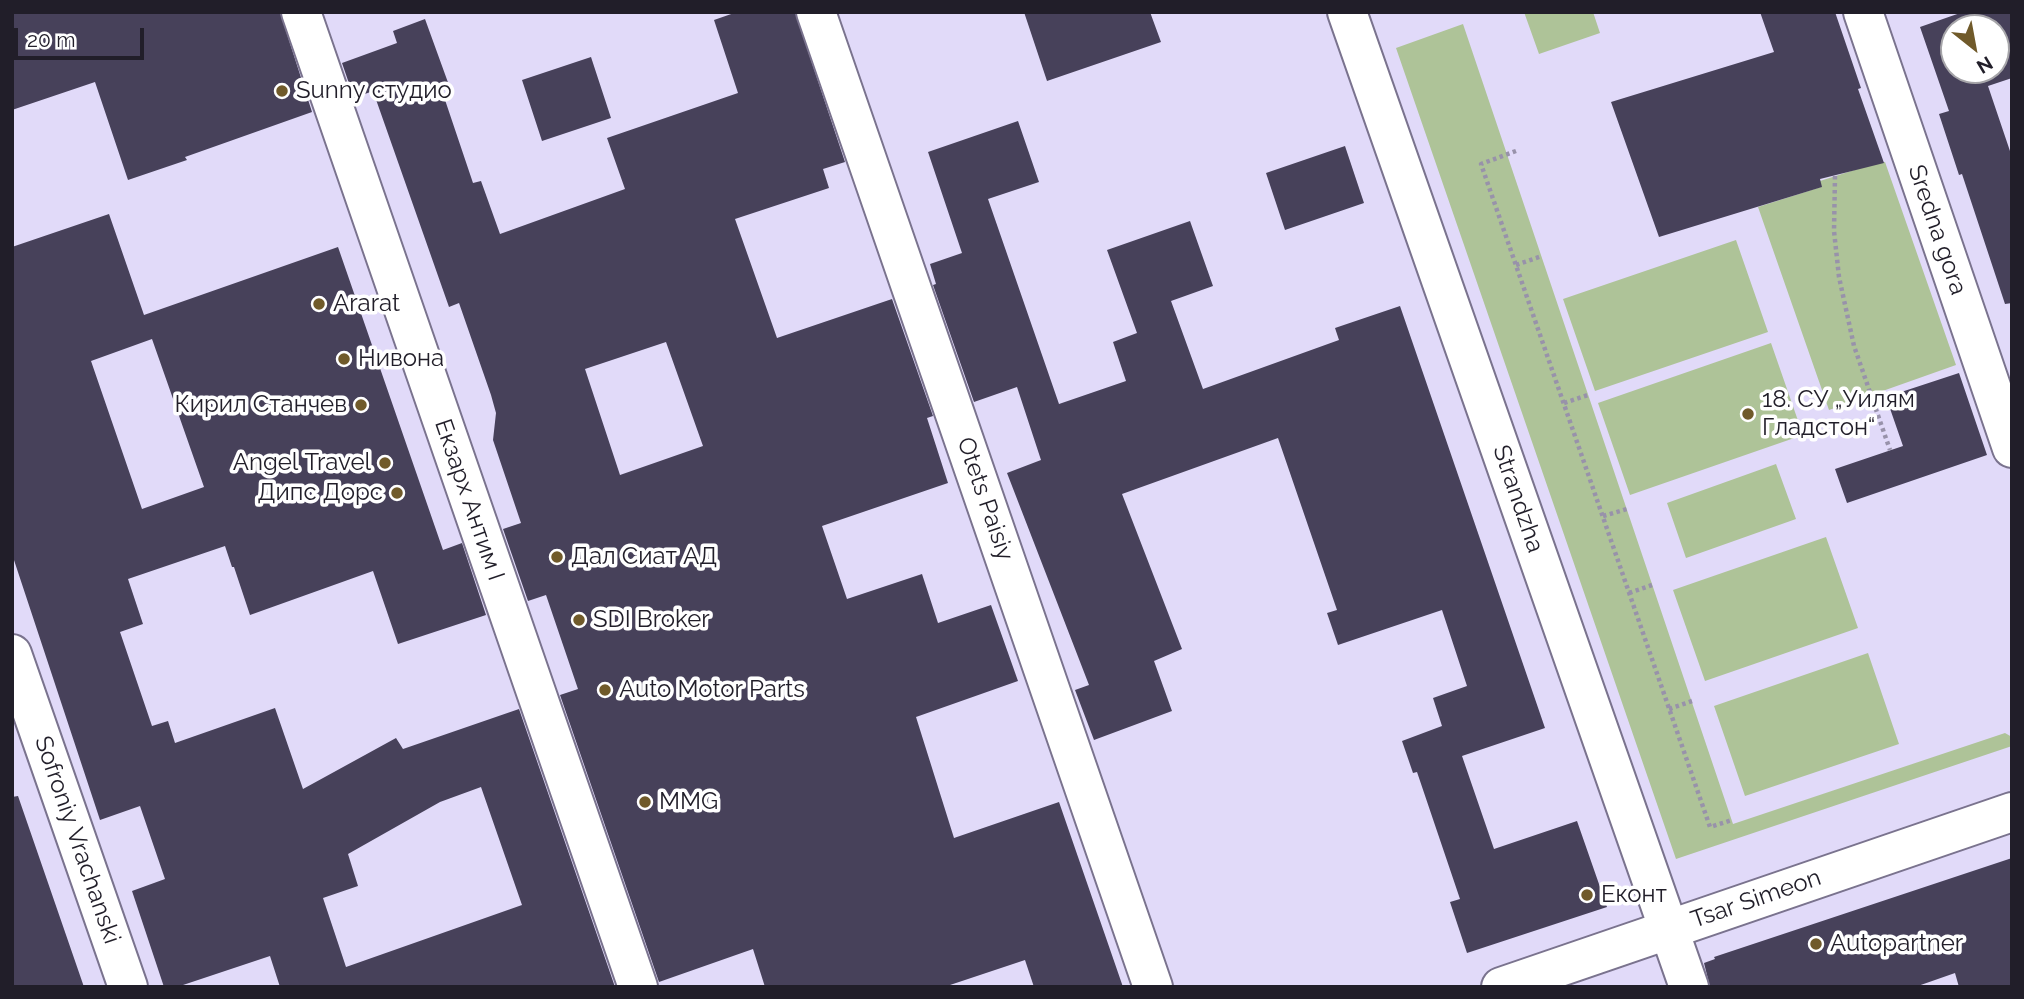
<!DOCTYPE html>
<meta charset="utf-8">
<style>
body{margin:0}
#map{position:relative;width:2024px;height:999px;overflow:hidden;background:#e1daf9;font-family:Raleway,sans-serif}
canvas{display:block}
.frame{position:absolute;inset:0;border:14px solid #211e29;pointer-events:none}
.north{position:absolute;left:1940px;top:14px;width:70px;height:70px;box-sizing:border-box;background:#fff;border:2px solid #a6a5a9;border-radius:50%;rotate:149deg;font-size:19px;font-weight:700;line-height:28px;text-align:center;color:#211e29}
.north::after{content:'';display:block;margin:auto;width:24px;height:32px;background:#705a2a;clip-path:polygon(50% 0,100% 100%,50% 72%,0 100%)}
.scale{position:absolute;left:14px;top:28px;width:130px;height:32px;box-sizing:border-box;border:4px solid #211e29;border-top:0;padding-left:9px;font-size:21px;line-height:24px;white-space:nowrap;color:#211e29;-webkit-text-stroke:5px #fff;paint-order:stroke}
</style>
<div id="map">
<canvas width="2024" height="999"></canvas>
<div class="frame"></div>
<div class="north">N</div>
<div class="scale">20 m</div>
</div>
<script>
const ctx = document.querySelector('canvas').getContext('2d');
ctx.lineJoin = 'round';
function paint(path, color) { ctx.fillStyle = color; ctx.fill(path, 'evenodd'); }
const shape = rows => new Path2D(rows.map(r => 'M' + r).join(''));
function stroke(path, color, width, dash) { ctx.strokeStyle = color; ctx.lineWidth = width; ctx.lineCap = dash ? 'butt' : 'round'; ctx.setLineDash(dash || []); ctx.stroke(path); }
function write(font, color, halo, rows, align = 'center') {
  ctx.font = font + ' Raleway,sans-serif'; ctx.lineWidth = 7; ctx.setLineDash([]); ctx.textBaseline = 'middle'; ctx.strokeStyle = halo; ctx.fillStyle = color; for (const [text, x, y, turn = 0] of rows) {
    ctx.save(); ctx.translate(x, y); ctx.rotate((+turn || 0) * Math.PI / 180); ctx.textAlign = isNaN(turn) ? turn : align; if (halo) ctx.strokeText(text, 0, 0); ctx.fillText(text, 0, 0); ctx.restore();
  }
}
paint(shape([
 [1524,12,1593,12,1600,33,1539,54],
 [1463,24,1733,824,2005,733,2012,737,2012,746,1676,859,1396,48],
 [1885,162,1956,365,1829,410,1758,207,1821,187,1820,181,1873,164],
 [1736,240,1768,332,1595,391,1563,299],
 [1771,343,1803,435,1630,495,1598,403],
 [1776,464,1796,519,1686,558,1667,503],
 [1826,537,1858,628,1705,681,1673,590],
 [1868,653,1899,744,1745,796,1714,706]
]), '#aec398');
paint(shape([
 [12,12,280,12,312,112,185,157,187,160,128,180,95,82,12,110],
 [737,12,795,12,845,162,823,169,829,188,735,219,777,338,892,299,933,416,927,418,948,483,822,526,847,599,922,574,938,623,991,605,1018,681,916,717,954,838,1059,802,1123,987,1034,987,1025,960,944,987,765,987,753,949,659,982,560,695,578,689,546,595,528,601,503,529,521,523,493,440,496,413,491,395,459,303,449,307,373,91,354,98,342,63,397,43,393,31,425,19,450,88,442,91,473,183,481,181,500,234,625,189,607,138,738,93,714,20],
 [666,342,703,446,620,475,585,369],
 [1024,12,1150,12,1161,42,1047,81],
 [1760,12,1835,12,1861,88,1858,89,1884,163,1820,179,1822,187,1659,237,1611,102,1774,52],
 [1963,12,2012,12,2012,78,1988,86,2012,157,2012,303,2005,304,1962,174,1959,175,1939,114,1949,111,1920,27],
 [1954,28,1996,28,1996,70,1954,70],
 [591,57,611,118,542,141,522,80],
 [1018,121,1039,182,988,199,1059,404,1126,381,1113,342,1137,333,1107,250,1190,221,1213,286,1171,301,1203,389,1339,340,1335,328,1400,306,1545,728,1462,756,1494,849,1577,821,1607,907,1467,953,1450,902,1460,899,1417,772,1413,773,1402,741,1442,726,1433,698,1467,686,1442,610,1338,645,1327,613,1337,610,1278,438,1122,494,1182,649,1154,661,1172,711,1094,740,1075,690,1089,685,1007,473,1041,460,1017,387,974,402,933,285,936,284,930,264,962,253,928,152],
 [1345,146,1364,203,1285,230,1266,173],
 [109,214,144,315,338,247,443,550,462,543,486,615,398,644,373,571,250,615,234,567,232,567,225,546,128,579,143,624,120,632,152,726,168,721,175,743,275,708,303,789,396,738,403,749,519,709,615,987,280,987,270,956,177,987,164,987,132,891,165,879,140,806,100,820,12,554,12,247],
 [152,339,204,487,142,509,91,361],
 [481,787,522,905,346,967,323,898,358,886,348,854,440,802],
 [1959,373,1987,455,1847,503,1835,469,1903,446,1886,397],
 [18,796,84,987,12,987,12,797],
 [2012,858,2012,987,1959,987,1955,973,1915,987,1710,987,1704,963,1715,959,1714,957]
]), '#47415a');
const minor = shape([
 [301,12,638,987],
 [816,12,1153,987],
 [1347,12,1689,987],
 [1863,12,2012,448],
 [12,654,128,987],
 [1501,987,2012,812]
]);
stroke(minor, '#7a738e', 42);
stroke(shape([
 [1516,151,1481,164,1710,827,1732,820],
 [1835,176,1834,231,1839,277,1854,346,1890,450],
 [1516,265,1542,256],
 [1564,403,1588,395],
 [1603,516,1627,509],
 [1629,593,1652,585],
 [1669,709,1692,701]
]), '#9892aa', 4.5, [3.5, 3.5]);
stroke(minor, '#fff', 38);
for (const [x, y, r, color] of [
 [282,91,7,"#705a2a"],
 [319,304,7,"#705a2a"],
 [344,359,7,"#705a2a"],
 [361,405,7,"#705a2a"],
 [1748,414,7,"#705a2a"],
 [385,463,7,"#705a2a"],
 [397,493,7,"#705a2a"],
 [557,557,7,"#705a2a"],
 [579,620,7,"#705a2a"],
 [605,690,7,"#705a2a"],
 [645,802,7,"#705a2a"],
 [1587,895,7,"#705a2a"],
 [1816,944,7,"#705a2a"]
]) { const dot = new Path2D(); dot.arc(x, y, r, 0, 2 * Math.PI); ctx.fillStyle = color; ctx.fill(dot); stroke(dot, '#fff', 2.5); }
write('24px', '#211e29', '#fff', [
 ["Sunny студио",296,91],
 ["Ararat",333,304],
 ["Нивона",358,359],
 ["18. СУ „Уилям",1762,400],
 ["Гладстон“",1762,428],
 ["Кирил Станчев",347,405,"right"],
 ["Angel Travel",371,463,"right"],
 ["Дипс Дорс",383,493,"right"],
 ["Дал Сиат АД",571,557],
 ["SDI Broker",593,620],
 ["Auto Motor Parts",619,690],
 ["MMG",659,802],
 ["Еконт",1601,895],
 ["Autopartner",1830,944]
], 'left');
write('24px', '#211e29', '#fff', [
 ["Sredna gora",1937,230,71],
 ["Otets Paisiy",985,499,71],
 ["Strandzha",1518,499,71],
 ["Екзарх Антим I",469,500,71],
 ["Sofroniy Vrachanski",77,840,71],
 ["Tsar Simeon",1756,899,-19]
]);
</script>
